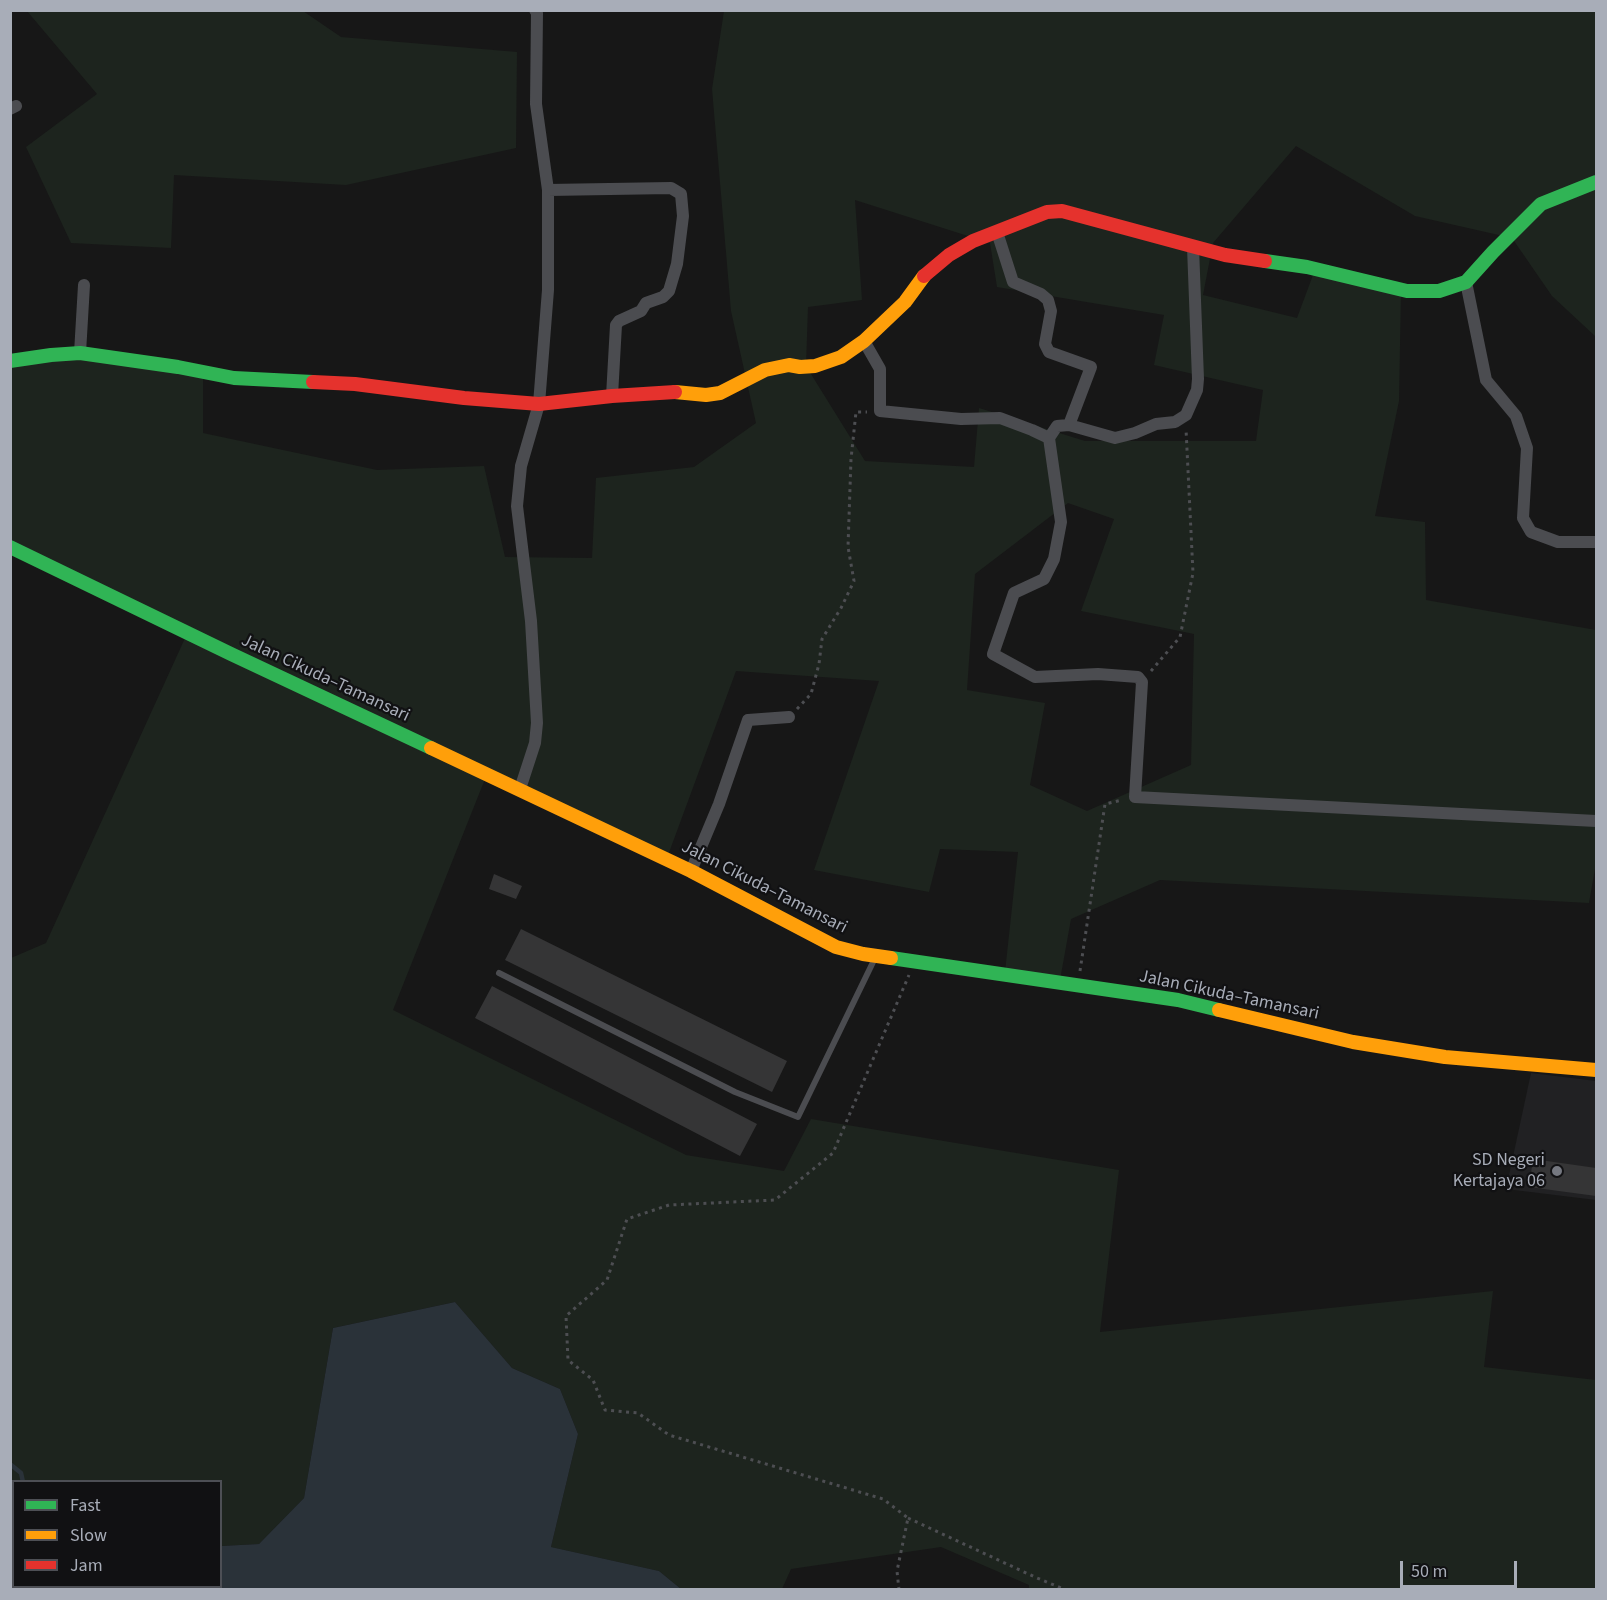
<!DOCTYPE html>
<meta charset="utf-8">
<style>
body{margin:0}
#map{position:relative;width:1607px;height:1600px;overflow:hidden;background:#171717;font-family:"Source Sans 3",sans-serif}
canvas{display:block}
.frame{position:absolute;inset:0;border:12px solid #a8adb8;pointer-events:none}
.legend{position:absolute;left:12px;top:1480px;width:210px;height:108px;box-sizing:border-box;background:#111113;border:2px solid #4d4f55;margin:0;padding:8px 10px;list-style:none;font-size:18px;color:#a8adb8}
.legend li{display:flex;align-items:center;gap:12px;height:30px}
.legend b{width:30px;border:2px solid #4d4f55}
.scale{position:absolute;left:1400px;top:1561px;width:117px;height:27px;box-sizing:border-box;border:3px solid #a8adb8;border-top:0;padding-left:8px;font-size:18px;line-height:21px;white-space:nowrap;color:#a8adb8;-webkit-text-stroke:4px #111113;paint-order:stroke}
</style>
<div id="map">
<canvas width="1607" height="1600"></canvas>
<div class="frame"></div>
<ul class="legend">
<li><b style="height:8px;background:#30b455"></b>Fast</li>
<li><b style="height:8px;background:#ff9f0a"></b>Slow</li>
<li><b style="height:8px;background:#e5322d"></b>Jam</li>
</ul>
<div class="scale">50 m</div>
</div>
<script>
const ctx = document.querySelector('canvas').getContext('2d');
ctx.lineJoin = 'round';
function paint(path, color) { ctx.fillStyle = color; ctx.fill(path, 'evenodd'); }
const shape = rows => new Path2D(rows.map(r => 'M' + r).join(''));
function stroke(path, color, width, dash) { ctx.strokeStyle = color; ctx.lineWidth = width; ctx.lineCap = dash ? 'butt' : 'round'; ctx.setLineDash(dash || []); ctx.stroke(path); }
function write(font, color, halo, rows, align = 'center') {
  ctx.font = font + ' "Source Sans 3",sans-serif'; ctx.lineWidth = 4.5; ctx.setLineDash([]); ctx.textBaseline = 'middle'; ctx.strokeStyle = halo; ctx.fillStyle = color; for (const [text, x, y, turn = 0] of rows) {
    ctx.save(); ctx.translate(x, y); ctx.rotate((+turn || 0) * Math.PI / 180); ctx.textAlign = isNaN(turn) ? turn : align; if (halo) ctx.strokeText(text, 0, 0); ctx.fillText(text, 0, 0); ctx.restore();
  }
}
paint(shape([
 [1531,1073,1596,1081,1596,1200,1506,1189]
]), '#212123');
paint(shape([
 [27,11,303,11,341,37,517,52,516,148,346,185,174,175,171,248,71,243,26,147,97,94],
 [724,11,1596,11,1596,337,1552,296,1512,238,1415,216,1296,146,1213,243,1203,295,1297,318,1313,275,1401,290,1399,401,1375,516,1425,522,1426,600,1596,630,1596,863,1589,903,1160,880,1071,919,1060,980,1005,972,1018,852,940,849,929,892,814,870,879,681,736,671,667,858,485,779,393,1010,686,1155,784,1171,811,1119,1119,1170,1100,1332,1493,1291,1484,1367,1596,1380,1596,1589,1029,1589,1029,1585,941,1547,791,1569,782,1589,681,1589,659,1571,551,1547,578,1434,560,1389,512,1368,455,1302,333,1328,304,1498,259,1544,221,1546,220,1482,14,1482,14,1586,199,1587,198,1589,11,1589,11,958,46,943,186,636,11,549,10,361,118,357,203,375,203,433,377,470,484,466,505,557,592,558,596,478,694,467,756,423,731,311,712,89],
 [855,200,990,243,997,287,1164,315,1154,365,1263,390,1256,441,1085,441,979,408,974,467,865,461,806,366,808,307,862,300],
 [1068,503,1114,519,1081,611,1194,634,1191,765,1087,811,1030,785,1045,703,967,690,975,574]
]), '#1d241e');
paint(shape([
 [455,1302,512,1368,560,1389,578,1434,551,1547,659,1571,681,1589,198,1589,199,1587,220,1586,221,1546,259,1544,304,1498,333,1328]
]), '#2a3239');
stroke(shape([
 [10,1464,21,1473,23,1482],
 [37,1586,37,1590]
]), '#2a3239', 4.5);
paint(shape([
 [494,874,522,886,516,899,489,889],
 [521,929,787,1061,772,1092,505,960],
 [492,986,757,1124,740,1156,475,1018],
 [1533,1159,1596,1168,1596,1196,1529,1187]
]), '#353536');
stroke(shape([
 [1151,671,1180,637,1193,573,1186,429],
 [797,709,811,694,819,664,822,639,841,608,854,581,848,547,851,459,856,412,867,412],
 [1080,971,1105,804,1122,800],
 [908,1518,1037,1578,1066,1590],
 [899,1590,897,1571,908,1518,883,1499,669,1435,638,1413,605,1410,593,1380,568,1360,566,1316,607,1280,627,1219,669,1205,775,1200,833,1153,909,975]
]), '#4d4e52', 3, [3, 4.5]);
stroke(shape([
 [499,973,735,1092,798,1117,876,956]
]), '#4b4c50', 6);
stroke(shape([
 [10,109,16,106],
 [548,190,671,188,681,194,683,216,677,264,669,291,663,297,646,303,641,311,619,321,616,325,612,396],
 [997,232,1013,282,1041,294,1048,300,1051,311,1045,344,1049,352,1091,367,1069,425],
 [1193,247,1198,379,1197,390,1186,415,1175,422,1156,424,1135,433,1115,438,1069,425,1057,426,1049,438,1061,522,1054,559,1044,579,1014,593,993,654,1035,677,1098,674,1138,677,1142,682,1135,797,1596,821],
 [1466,282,1486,380,1516,416,1527,448,1523,518,1531,532,1558,542,1596,542],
 [864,341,880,369,880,411,961,419,1000,418,1032,430,1049,438],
 [80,353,84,285],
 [520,789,535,743,537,723,531,621,517,506,521,466,539,404,548,290,548,190,536,104,537,13,535,10],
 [691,871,719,804,748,720,789,717]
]), '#4b4c50', 12);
stroke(shape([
 [1265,261,1307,267,1407,291,1439,291,1466,282,1493,252,1541,204,1596,182],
 [10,361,51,355,80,353,178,367,234,378,313,382],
 [10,547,231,654,431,748],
 [891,958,1178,1000,1219,1010]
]), '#30b455', 14);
stroke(shape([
 [675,392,706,395,720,393,765,370,789,365,800,367,815,366,841,357,864,341,905,302,924,276],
 [431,748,691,871,836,947,863,954,891,958],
 [1219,1010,1353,1042,1445,1057,1596,1070]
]), '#ff9f0a', 14);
stroke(shape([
 [924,276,949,255,973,241,1047,212,1062,211,1225,255,1265,261],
 [313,382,355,384,464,398,539,404,612,396,675,392]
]), '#e5322d', 14);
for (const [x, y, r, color] of [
 [1557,1171,6,"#757880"]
]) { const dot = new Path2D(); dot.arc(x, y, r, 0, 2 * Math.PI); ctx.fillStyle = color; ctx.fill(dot); stroke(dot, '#111113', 2); }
write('18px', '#a8adb8', '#111113', [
 ["Jalan Cikuda–Tamansari",325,679,25],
 ["Jalan Cikuda–Tamansari",764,888,27],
 ["Jalan Cikuda–Tamansari",1229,996,12]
]);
write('18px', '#a8adb8', '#111113', [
 ["SD Negeri",1545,1161],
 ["Kertajaya 06",1545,1182]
], 'right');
</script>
